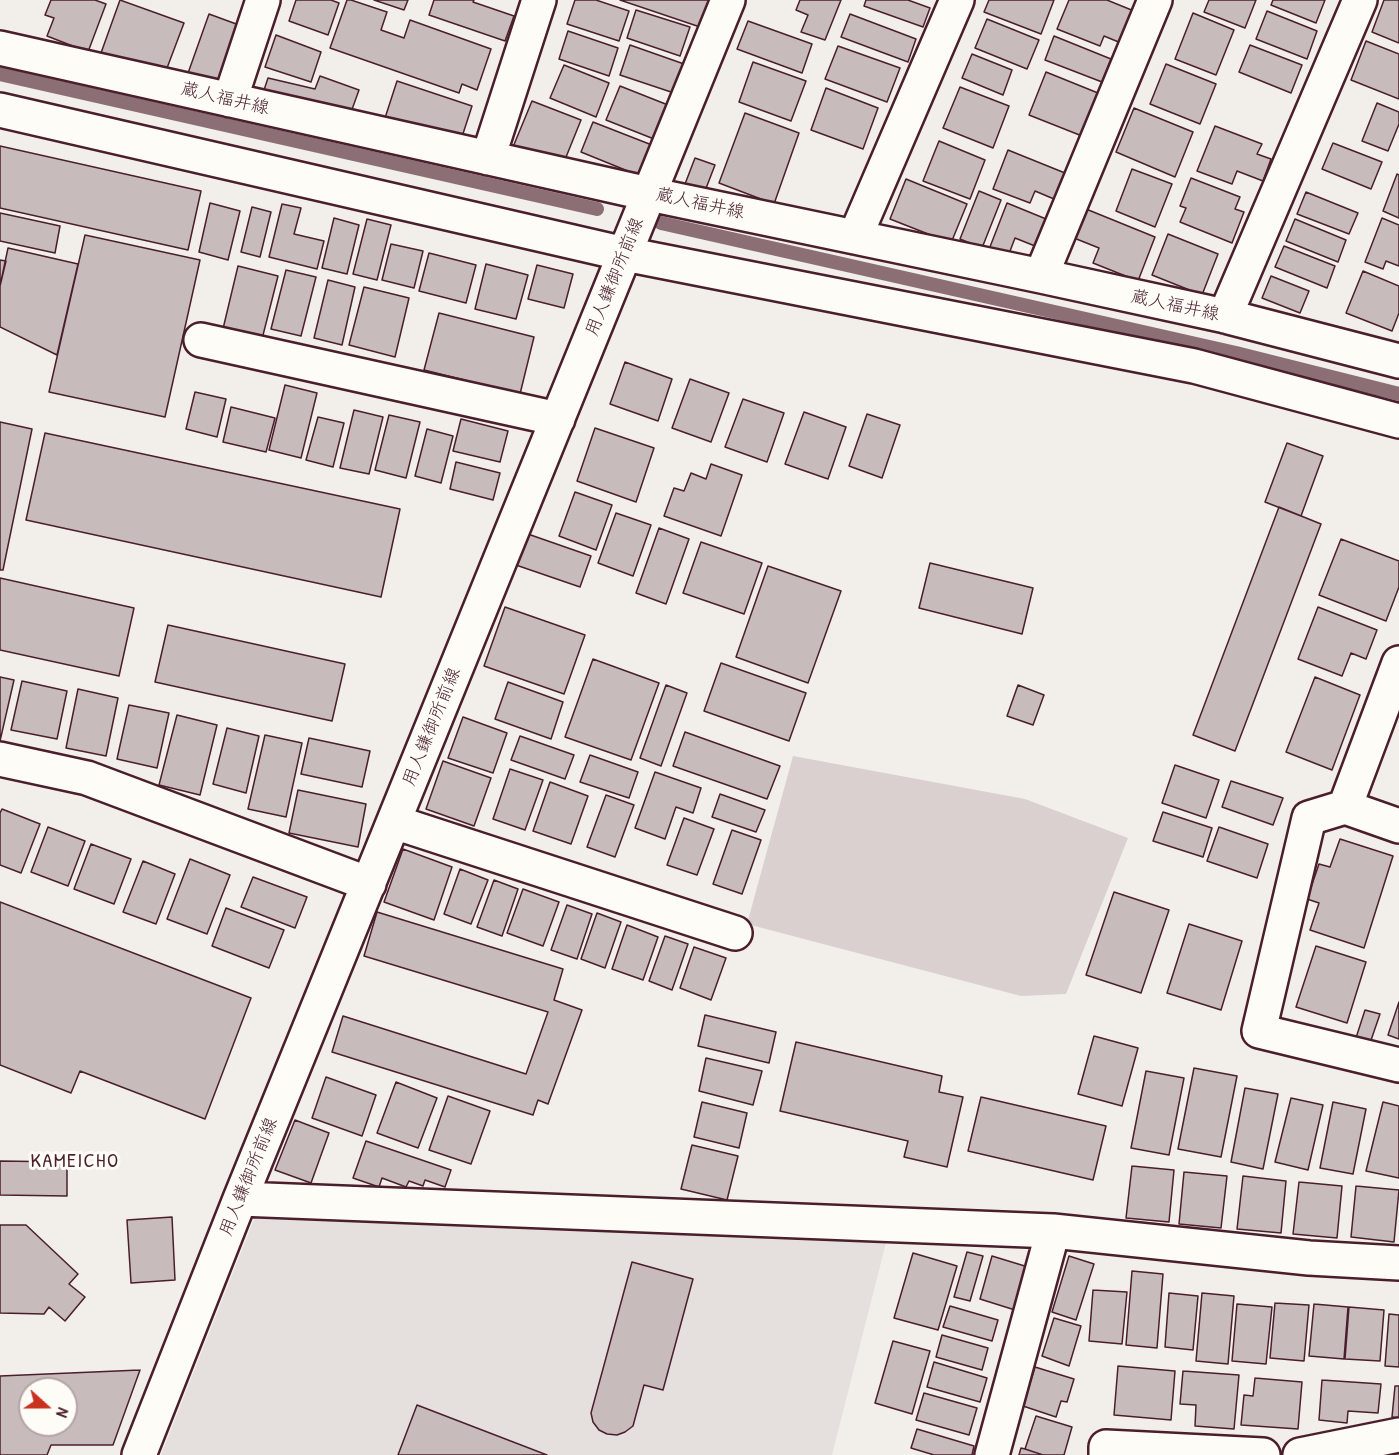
<!DOCTYPE html>
<meta charset="utf-8">
<style>
body{margin:0}
#map{position:relative;width:1399px;height:1455px;overflow:hidden;background:#f2efeb;font-family:"Patrick Hand",sans-serif}
canvas{display:block}
.north{position:absolute;left:18px;top:1377px;width:60px;height:60px;box-sizing:border-box;background:#fdfcf7;border:2px solid #b5a4a5;border-radius:50%;rotate:111deg;font-size:16px;font-weight:700;line-height:24px;text-align:center;color:#4a1f2b}
.north::after{content:'';display:block;margin:auto;width:21px;height:27px;background:#c8321e;clip-path:polygon(50% 0,100% 100%,50% 72%,0 100%)}
</style>
<div id="map">
<canvas width="1399" height="1455"></canvas>
<div class="north">N</div>
</div>
<script>
const ctx = document.querySelector('canvas').getContext('2d');
ctx.lineJoin = 'round';
function paint(path, color) { ctx.fillStyle = color; ctx.fill(path, 'evenodd'); }
const shape = rows => new Path2D(rows.map(r => 'M' + r).join(''));
function stroke(path, color, width, dash) { ctx.strokeStyle = color; ctx.lineWidth = width; ctx.lineCap = dash ? 'butt' : 'round'; ctx.setLineDash(dash || []); ctx.stroke(path); }
function write(font, color, halo, rows, align = 'center') {
  ctx.font = font + ' "Patrick Hand","Klee One",sans-serif'; ctx.lineWidth = 6; ctx.setLineDash([]); ctx.textBaseline = 'middle'; ctx.strokeStyle = halo; ctx.fillStyle = color; for (const [text, x, y, turn = 0] of rows) {
    ctx.save(); ctx.translate(x, y); ctx.rotate((+turn || 0) * Math.PI / 180); ctx.textAlign = isNaN(turn) ? turn : align; if (halo) ctx.strokeText(text, 0, 0); ctx.fillText(text, 0, 0); ctx.restore();
  }
}
paint(shape([
 [255,1217,888,1235,832,1455,161,1455]
]), '#e5dfdd');
paint(shape([
 [793,756,1025,799,1128,838,1066,994,1021,996,747,924]
]), '#d9d0cf');
stroke(shape([
 [0,74,597,209],
 [661,223,1236,353,1399,394]
]), '#8b6f75', 14);
const building = shape([
 [51,0,95,0,106,4,88,52,47,36,54,18,45,15,51,0],
 [120,0,184,23,164,76,101,53,120,0],
 [296,0,331,0,339,3,328,35,289,21,296,0],
 [347,0,351,0,387,12,381,30,404,38,410,20,491,49,477,90,462,84,459,93,330,48,347,0],
 [374,0,408,0,404,10,374,0],
 [434,0,474,0,473,2,514,16,505,41,429,15,434,0],
 [575,0,596,0,629,11,619,41,567,24,575,0],
 [620,0,713,0,703,28,620,0],
 [800,0,841,0,825,40,801,32,808,15,796,10,800,0],
 [866,0,908,0,930,8,923,27,864,6,866,0],
 [989,0,1054,0,1041,34,984,12,989,0],
 [1069,0,1107,0,1134,11,1121,43,1104,36,1100,46,1057,29,1069,0],
 [1209,0,1256,0,1245,28,1204,12,1209,0],
 [1273,0,1325,0,1316,23,1271,5,1273,0],
 [1384,0,1399,0,1399,43,1372,32,1384,0],
 [636,10,690,27,680,56,627,38,636,10],
 [1267,11,1317,31,1307,59,1256,39,1267,11],
 [1193,13,1234,30,1216,75,1175,59,1193,13],
 [209,14,239,25,216,86,187,76,209,14],
 [850,14,916,39,908,62,841,37,850,14],
 [987,19,1039,40,1027,69,975,48,987,19],
 [748,21,812,44,802,73,737,49,748,21],
 [568,31,618,48,609,76,559,59,568,31],
 [276,35,321,52,311,82,265,67,276,35],
 [1054,36,1111,59,1102,82,1045,60,1054,36],
 [1366,41,1399,54,1399,99,1351,80,1366,41],
 [630,45,684,64,674,93,620,75,630,45],
 [1250,45,1302,65,1291,93,1239,72,1250,45],
 [838,46,900,68,887,102,825,79,838,46],
 [972,54,1012,70,1003,95,962,78,972,54],
 [753,62,806,81,791,121,739,102,753,62],
 [1166,64,1216,84,1200,124,1150,104,1166,64],
 [564,65,609,83,596,117,550,98,564,65],
 [1046,72,1098,93,1082,136,1029,115,1046,72],
 [320,76,359,90,350,115,263,93,268,78,315,89,320,76],
 [397,81,472,106,460,143,385,118,397,81],
 [620,86,668,105,654,139,606,120,620,86],
 [960,87,1009,106,993,148,943,128,960,87],
 [826,88,878,108,863,149,811,130,826,88],
 [532,101,581,120,562,167,513,147,532,101],
 [1377,103,1399,112,1399,124,1388,151,1362,141,1377,103],
 [1134,108,1193,132,1175,177,1116,152,1134,108],
 [745,113,799,133,774,204,719,183,745,113],
 [593,122,657,147,645,178,581,152,593,122],
 [1215,126,1262,144,1257,154,1271,159,1263,181,1237,171,1232,184,1197,171,1215,126],
 [939,141,985,160,970,199,923,181,939,141],
 [1333,143,1382,162,1371,189,1322,169,1333,143],
 [0,146,201,191,188,250,0,208,0,146],
 [1008,150,1065,173,1054,199,1035,191,1030,203,993,189,1008,150],
 [695,158,715,165,705,191,685,184,695,158],
 [1132,169,1172,184,1155,227,1116,211,1132,169],
 [1397,174,1399,175,1399,218,1383,211,1397,174],
 [1191,178,1240,197,1235,209,1244,212,1232,243,1180,222,1186,208,1180,206,1191,178],
 [906,179,967,204,951,243,890,219,906,179],
 [979,191,1001,200,982,248,960,239,979,191],
 [1306,192,1358,213,1349,234,1297,214,1306,192],
 [210,203,240,211,228,260,199,252,210,203],
 [1007,203,1051,221,1040,248,1015,238,1007,259,988,252,1007,203],
 [282,204,301,208,294,234,324,241,317,269,269,257,282,204],
 [252,207,271,212,260,257,241,252,252,207],
 [1086,209,1155,237,1138,281,1093,263,1099,248,1074,238,1086,209],
 [0,213,60,226,55,253,0,241,0,213],
 [334,218,359,225,347,274,322,268,334,218],
 [1382,218,1399,225,1399,266,1386,261,1383,269,1365,262,1382,218],
 [367,219,391,225,377,280,353,274,367,219],
 [1295,219,1346,240,1338,262,1286,241,1295,219],
 [1168,234,1218,254,1202,295,1152,275,1168,234],
 [85,235,200,260,165,417,49,392,85,235],
 [391,244,423,251,414,288,382,280,391,244],
 [1284,246,1335,266,1327,288,1275,267,1284,246],
 [8,248,78,264,57,355,0,327,0,286,8,248],
 [429,253,476,265,466,303,419,291,429,253],
 [0,260,6,261,0,286,0,260],
 [486,264,528,275,516,319,475,309,486,264],
 [537,265,573,274,564,308,528,299,537,265],
 [238,266,278,276,261,343,222,333,238,266],
 [286,270,316,277,301,336,271,329,286,270],
 [1363,271,1399,286,1399,313,1392,331,1346,313,1363,271],
 [1271,276,1309,291,1300,313,1262,298,1271,276],
 [328,280,355,287,342,345,314,338,328,280],
 [364,287,409,298,395,357,349,345,364,287],
 [439,313,534,337,520,394,424,370,439,313],
 [625,362,672,379,658,421,610,404,625,362],
 [690,379,729,393,711,442,672,428,690,379],
 [285,385,317,393,301,458,269,450,285,385],
 [195,392,226,399,217,437,186,429,195,392],
 [743,399,784,413,767,462,725,447,743,399],
 [231,407,275,418,266,452,223,442,231,407],
 [354,410,383,417,369,474,340,468,354,410],
 [804,412,846,427,828,479,785,464,804,412],
 [867,414,900,425,882,478,849,466,867,414],
 [389,415,420,422,406,478,375,470,389,415],
 [318,417,344,423,333,467,306,460,318,417],
 [461,419,508,431,500,462,453,451,461,419],
 [0,422,32,429,3,570,0,570,0,422],
 [595,428,654,448,636,502,577,481,595,428],
 [427,429,453,436,441,483,415,476,427,429],
 [45,433,400,509,381,597,26,520,45,433],
 [1287,443,1323,456,1301,516,1265,502,1287,443],
 [456,462,500,473,493,500,450,489,456,462],
 [711,464,742,475,721,536,664,516,674,488,684,491,691,473,706,479,711,464],
 [575,492,612,505,596,550,559,536,575,492],
 [1279,507,1321,524,1235,751,1193,735,1279,507],
 [616,513,651,525,633,576,598,563,616,513],
 [659,528,689,539,666,604,636,593,659,528],
 [525,533,591,556,580,587,513,564,525,533],
 [1341,539,1399,561,1399,587,1386,621,1319,595,1341,539],
 [701,542,762,563,744,614,683,593,701,542],
 [930,563,1033,588,1022,634,919,608,930,563],
 [768,566,841,591,808,683,736,657,768,566],
 [0,578,134,608,119,676,0,650,0,578],
 [505,607,585,635,564,694,484,666,505,607],
 [1318,607,1377,630,1366,659,1351,653,1342,676,1298,659,1318,607],
 [168,625,345,664,332,721,155,682,168,625],
 [593,659,659,683,631,760,565,737,593,659],
 [721,663,806,693,789,741,704,711,721,663],
 [0,677,14,680,0,741,0,677],
 [1315,677,1360,695,1332,770,1286,752,1315,677],
 [22,681,67,691,57,739,11,730,22,681],
 [508,682,563,702,551,739,495,719,508,682],
 [666,685,687,693,661,766,640,758,666,685],
 [1018,685,1044,695,1033,725,1007,716,1018,685],
 [78,689,118,698,106,756,66,748,78,689],
 [129,705,169,713,157,768,117,759,129,705],
 [177,715,217,725,200,795,159,785,177,715],
 [463,717,507,733,493,773,448,758,463,717],
 [227,728,259,736,246,793,213,784,227,728],
 [685,732,780,766,767,799,673,766,685,732],
 [265,735,302,743,286,817,248,809,265,735],
 [520,736,574,755,565,779,511,760,520,736],
 [309,738,370,751,362,787,301,774,309,738],
 [590,755,638,772,629,798,580,782,590,755],
 [443,761,491,778,474,826,426,809,443,761],
 [1175,765,1219,780,1206,818,1162,803,1175,765],
 [510,769,543,780,525,830,493,819,510,769],
 [655,772,701,788,693,813,676,807,665,839,635,828,655,772],
 [1231,781,1283,798,1273,825,1222,807,1231,781],
 [550,782,588,796,571,844,533,831,550,782],
 [298,790,366,804,358,847,289,833,298,790],
 [720,794,765,810,756,832,712,817,720,794],
 [606,795,634,805,615,857,587,847,606,795],
 [2,809,40,824,21,873,0,865,0,813,2,809],
 [1163,812,1212,828,1203,857,1153,841,1163,812],
 [684,818,714,829,697,875,667,865,684,818],
 [48,827,85,841,68,886,31,872,48,827],
 [1219,827,1268,844,1257,878,1207,861,1219,827],
 [732,830,761,840,742,894,713,884,732,830],
 [1340,839,1393,856,1364,948,1310,930,1319,903,1307,899,1319,864,1330,867,1340,839],
 [91,844,131,859,114,904,74,889,91,844],
 [403,849,452,867,434,920,384,902,403,849],
 [190,859,230,875,207,934,167,919,190,859],
 [143,861,175,874,156,924,123,912,143,861],
 [460,869,488,880,471,924,444,914,460,869],
 [253,877,307,897,295,928,241,907,253,877],
 [494,880,518,889,502,936,477,927,494,880],
 [523,889,559,902,543,946,507,933,523,889],
 [1114,892,1169,910,1141,993,1086,975,1114,892],
 [0,902,251,998,205,1119,80,1071,71,1093,0,1065,0,902],
 [567,905,592,914,577,959,551,950,567,905],
 [226,908,284,930,269,968,212,946,226,908],
 [377,912,563,969,554,1000,582,1010,548,1104,538,1100,533,1115,332,1052,343,1016,526,1074,548,1012,364,956,377,912],
 [597,913,621,922,605,968,581,959,597,913],
 [1189,924,1242,941,1221,1010,1167,993,1189,924],
 [627,925,658,937,643,980,612,969,627,925],
 [665,936,688,944,672,990,649,981,665,936],
 [1316,946,1366,962,1347,1023,1296,1007,1316,946],
 [694,947,726,958,711,1000,680,988,694,947],
 [1399,1002,1399,1039,1388,1035,1399,1002],
 [1365,1010,1380,1014,1368,1049,1354,1044,1365,1010],
 [705,1015,776,1032,769,1063,698,1046,705,1015],
 [1094,1036,1138,1048,1122,1106,1078,1094,1094,1036],
 [796,1042,942,1076,939,1092,963,1097,947,1167,904,1157,908,1141,780,1111,796,1042],
 [706,1058,762,1071,753,1105,699,1091,706,1058],
 [1194,1068,1237,1076,1221,1157,1178,1149,1194,1068],
 [1146,1071,1184,1078,1169,1155,1131,1148,1146,1071],
 [326,1077,376,1095,362,1136,312,1118,326,1077],
 [396,1082,437,1098,418,1148,377,1133,396,1082],
 [1245,1088,1278,1094,1263,1169,1231,1162,1245,1088],
 [448,1096,490,1111,471,1164,429,1150,448,1096],
 [981,1097,1106,1126,1093,1180,968,1151,981,1097],
 [1291,1098,1323,1105,1308,1170,1275,1162,1291,1098],
 [702,1102,747,1113,739,1148,694,1137,702,1102],
 [1333,1102,1366,1109,1353,1174,1320,1168,1333,1102],
 [1383,1102,1399,1106,1399,1178,1366,1171,1383,1102],
 [295,1120,329,1133,311,1183,275,1170,295,1120],
 [366,1141,451,1170,445,1187,425,1180,423,1186,409,1181,406,1187,382,1178,379,1187,353,1178,366,1141],
 [692,1145,738,1156,727,1200,681,1189,692,1145],
 [0,1161,67,1162,67,1196,0,1195,0,1161],
 [1132,1166,1174,1170,1169,1222,1126,1218,1132,1166],
 [1184,1172,1227,1176,1221,1228,1179,1224,1184,1172],
 [1243,1176,1286,1181,1281,1233,1237,1229,1243,1176],
 [1299,1182,1342,1186,1337,1238,1293,1234,1299,1182],
 [1356,1186,1399,1190,1394,1242,1351,1237,1356,1186],
 [172,1217,175,1280,131,1283,127,1220,172,1217],
 [0,1225,26,1225,78,1274,69,1284,85,1297,65,1321,49,1307,44,1314,0,1313,0,1225],
 [967,1252,983,1256,970,1301,954,1297,967,1252],
 [913,1253,957,1266,938,1330,894,1318,913,1253],
 [992,1256,1028,1267,1015,1310,980,1299,992,1256],
 [1069,1256,1094,1264,1076,1320,1052,1312,1069,1256],
 [632,1262,693,1279,663,1390,644,1385,633,1426,625,1432,617,1435,607,1434,599,1430,593,1422,591,1413,632,1262],
 [1132,1271,1163,1274,1157,1348,1126,1345,1132,1271],
 [1093,1290,1127,1292,1122,1344,1089,1341,1093,1290],
 [1169,1293,1198,1296,1193,1350,1165,1347,1169,1293],
 [1202,1293,1234,1296,1228,1364,1196,1361,1202,1293],
 [1275,1303,1309,1305,1304,1361,1270,1358,1275,1303],
 [1237,1304,1272,1307,1266,1364,1232,1361,1237,1304],
 [1314,1304,1348,1307,1344,1359,1309,1356,1314,1304],
 [950,1306,998,1320,992,1341,943,1327,950,1306],
 [1349,1307,1384,1310,1380,1361,1345,1359,1349,1307],
 [1389,1314,1399,1315,1399,1367,1385,1366,1389,1314],
 [1054,1318,1081,1326,1069,1366,1042,1356,1054,1318],
 [942,1335,988,1348,982,1370,936,1357,942,1335],
 [893,1341,930,1351,912,1414,875,1403,893,1341],
 [934,1362,987,1378,980,1402,927,1387,934,1362],
 [1118,1366,1175,1371,1171,1420,1114,1415,1118,1366],
 [1035,1367,1074,1379,1067,1402,1061,1401,1056,1417,1023,1406,1035,1367],
 [140,1370,113,1445,51,1445,47,1455,0,1455,0,1376,140,1370],
 [30,1389,66,1389,66,1425,30,1425,30,1389],
 [1183,1371,1239,1375,1234,1429,1195,1426,1196,1405,1180,1404,1183,1371],
 [1255,1378,1302,1382,1298,1429,1241,1425,1244,1395,1253,1396,1255,1378],
 [1322,1380,1381,1384,1378,1413,1348,1411,1347,1423,1319,1420,1322,1380],
 [1395,1386,1399,1386,1399,1418,1392,1417,1395,1386],
 [924,1393,977,1408,969,1435,916,1420,924,1393],
 [417,1405,547,1455,398,1455,417,1405],
 [1036,1416,1072,1427,1064,1455,1043,1455,1025,1449,1036,1416],
 [917,1429,974,1446,972,1455,934,1455,911,1448,917,1429],
 [1021,1448,1025,1449,1043,1455,1019,1455,1021,1448]
]);
paint(building, '#c8bbbb');
stroke(building, '#4a1f2b', 1.5);
const street = shape([
 [0,48,649,194,1041,276,1225,316,1399,361],
 [230,100,263,0],
 [0,110,625,254,1194,366,1399,421],
 [488,158,539,0],
 [855,237,957,0],
 [1041,276,1155,0],
 [1225,316,1360,0],
 [201,340,558,419],
 [1399,663,1345,807,1309,818,1259,1031,1399,1065],
 [0,759,87,778,369,884],
 [1345,807,1399,826],
 [394,822,735,933],
 [240,1199,1053,1231,1309,1258,1399,1263],
 [139,1455,240,1199,728,0],
 [992,1455,1053,1231],
 [1106,1455,1106,1447,1263,1455],
 [1300,1455,1399,1435]
]);
stroke(street, '#4a1f2b', 38);
stroke(street, '#fdfcf7', 33);
write('18px', '#4a1f2b', '#fdfcf7', [
 ["蔵人福井線",225,99,13],
 ["蔵人福井線",700,204,12],
 ["用人鎌御所前線",615,277,-68],
 ["蔵人福井線",1175,306,12],
 ["用人鎌御所前線",432,727,-68],
 ["用人鎌御所前線",249,1177,-68]
]);
ctx.letterSpacing = '1.5px';
write('20px', '#4a1f2b', '#fdfcf7', [
 ["KAMEICHO",75,1162]
]);
ctx.letterSpacing = '0px';
</script>
